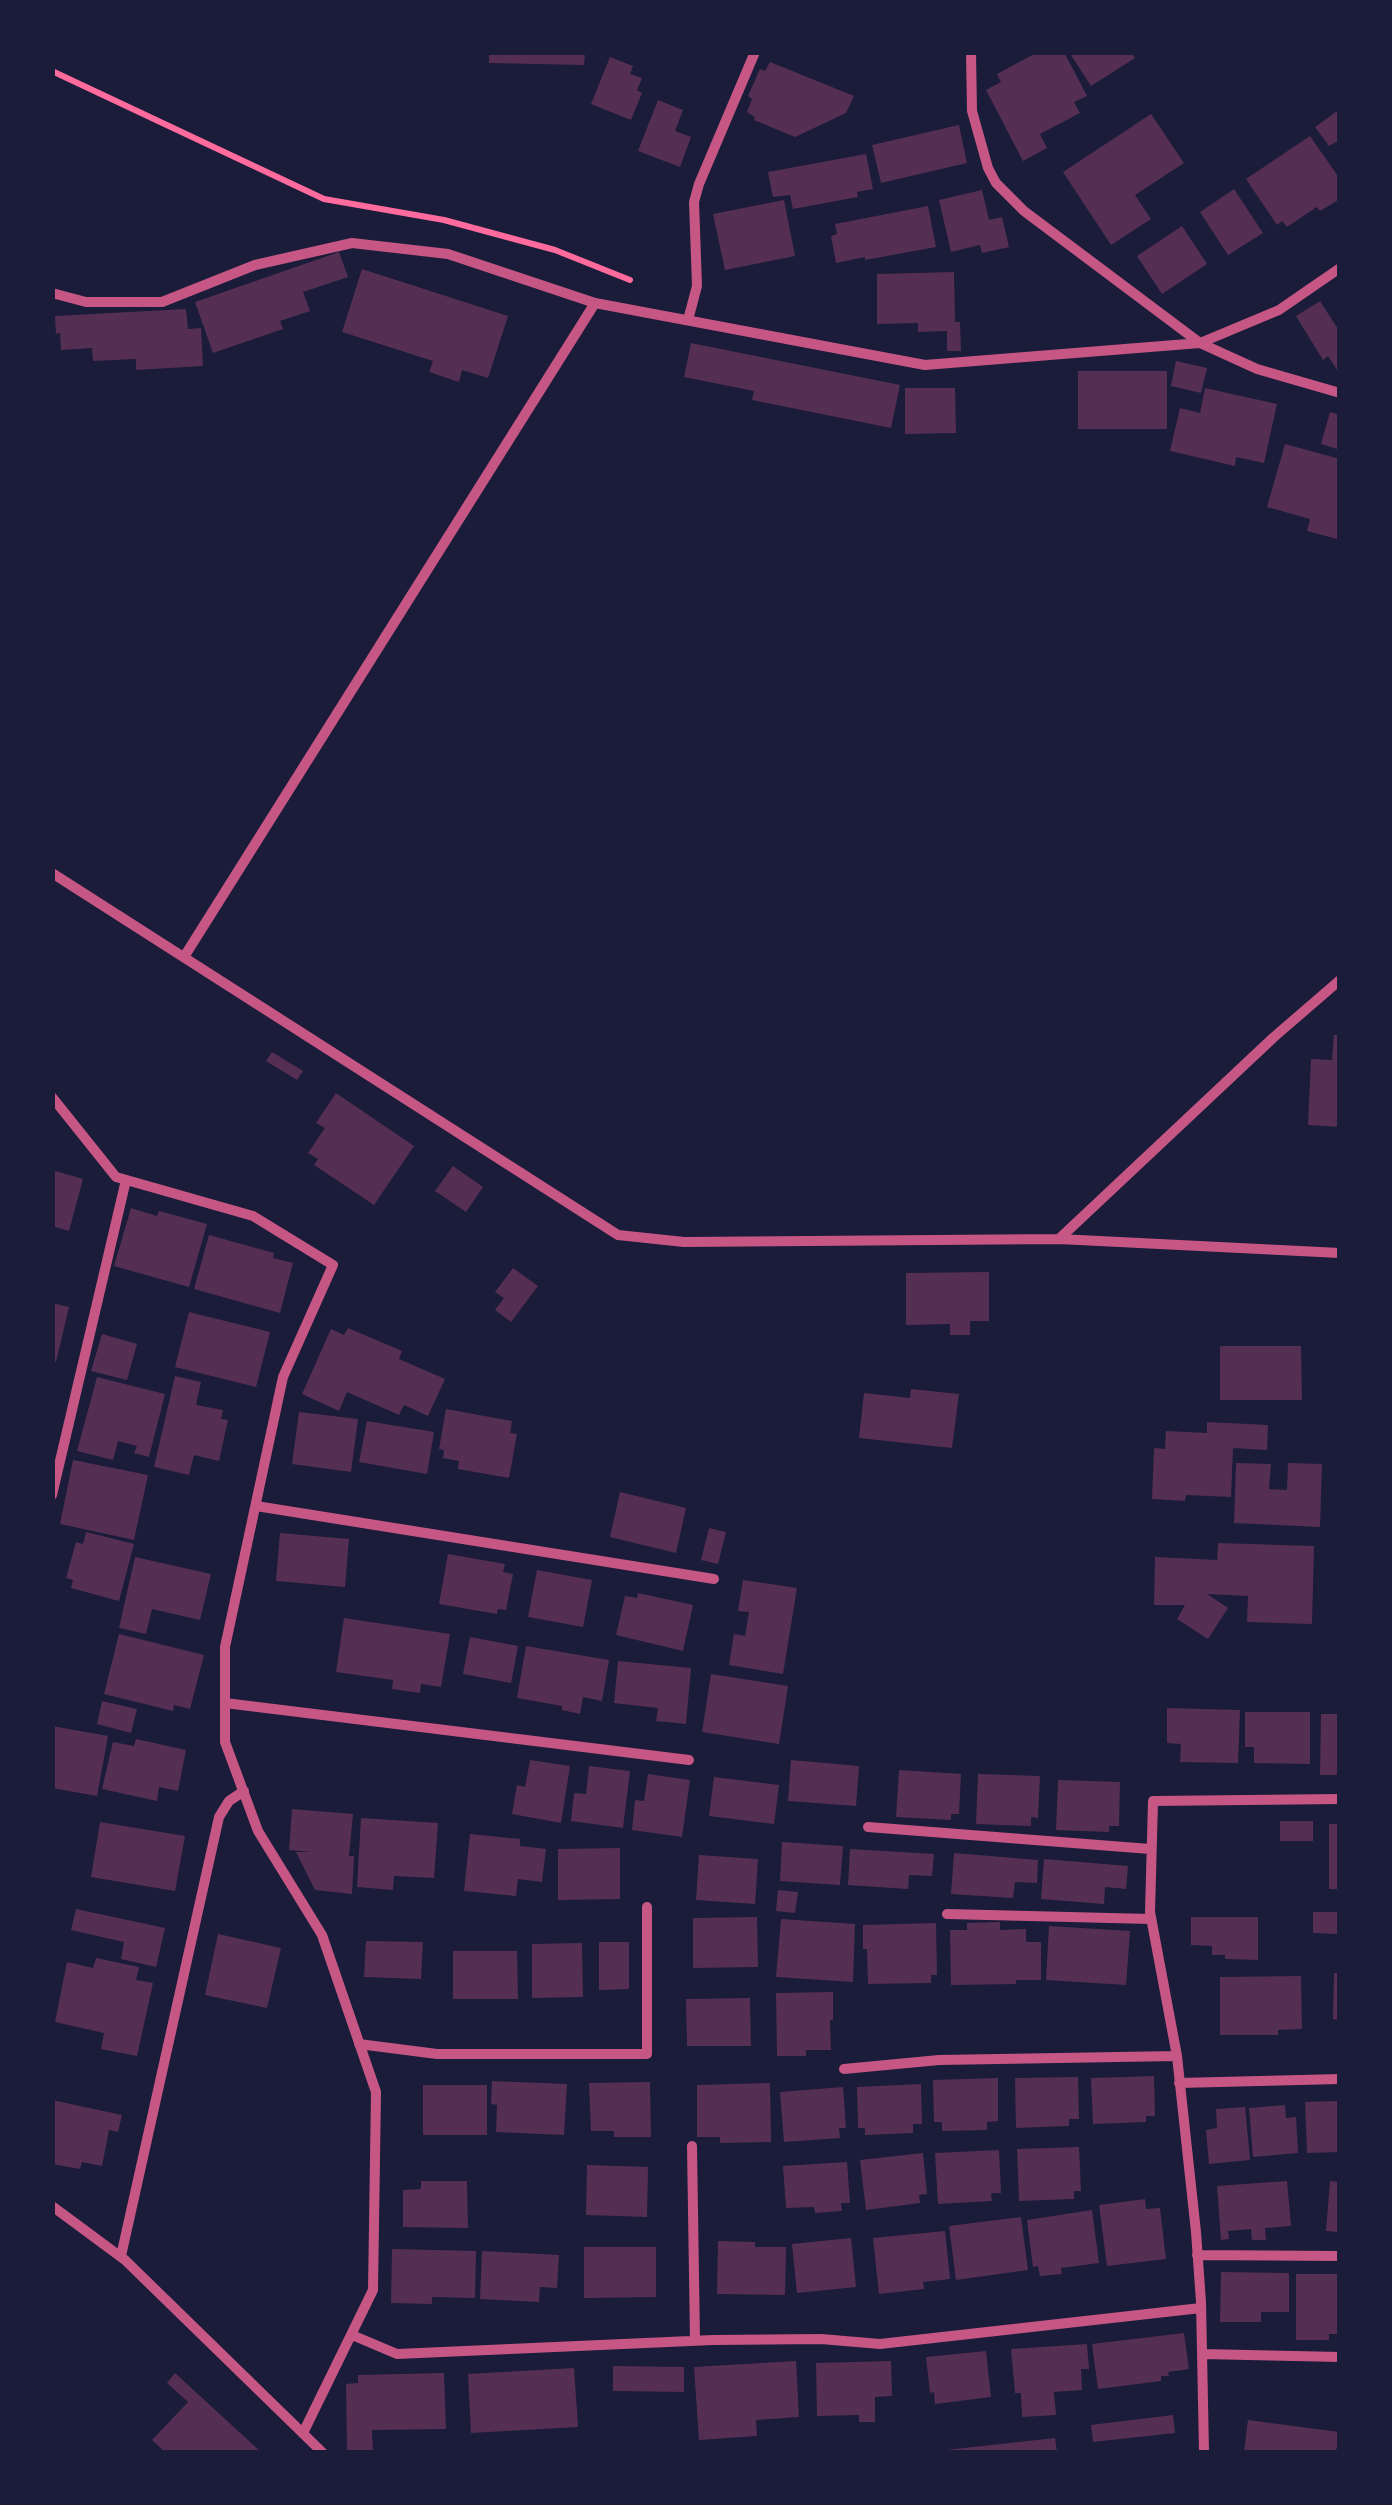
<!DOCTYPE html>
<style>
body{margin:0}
#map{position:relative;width:1392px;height:2505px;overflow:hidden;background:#1b1b3a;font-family:"Public Sans",sans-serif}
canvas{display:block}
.frame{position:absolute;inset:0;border:55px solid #1b1b3a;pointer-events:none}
</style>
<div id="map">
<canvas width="1392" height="2505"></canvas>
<div class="frame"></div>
</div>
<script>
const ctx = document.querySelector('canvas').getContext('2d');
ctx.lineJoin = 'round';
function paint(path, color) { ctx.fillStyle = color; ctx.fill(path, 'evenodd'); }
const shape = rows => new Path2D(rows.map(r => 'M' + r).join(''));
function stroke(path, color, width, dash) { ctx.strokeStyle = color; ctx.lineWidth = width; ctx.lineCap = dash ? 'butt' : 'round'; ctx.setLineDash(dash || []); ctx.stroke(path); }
paint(shape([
 [489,52,585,52,584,65,489,63],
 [1038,52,1064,52,1087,96,1074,102,1080,113,1040,134,1047,148,1023,161,986,90,1001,82,997,74],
 [1069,52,1131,52,1135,58,1091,86],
 [610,57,633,66,630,74,642,78,637,90,642,93,631,120,591,104],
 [770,62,854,96,846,113,795,137,754,120,755,117,747,112,752,99,748,96,760,69,765,71],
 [658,100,683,110,675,131,691,137,680,167,638,151],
 [1340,109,1340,140,1329,146,1315,127],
 [1151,114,1184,163,1135,195,1151,219,1111,245,1063,172],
 [959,125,967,163,881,183,872,145],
 [1310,136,1340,179,1340,199,1320,211,1317,207,1287,227,1282,221,1277,225,1246,179],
 [866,154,873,189,857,192,858,197,793,209,790,195,773,197,768,172],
 [1234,189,1263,233,1228,255,1200,212],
 [982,190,989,220,1002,217,1009,247,982,253,980,245,951,252,939,200],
 [784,200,795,256,725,270,713,214],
 [928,206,936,247,865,260,865,257,836,263,831,236,837,234,835,224],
 [1182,226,1207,264,1162,294,1137,256],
 [339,252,348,277,303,292,310,311,280,321,283,329,213,353,195,302],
 [362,269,508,316,488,378,462,370,459,382,429,372,433,361,342,332],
 [954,272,955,322,960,322,961,351,947,351,947,331,918,332,918,323,877,324,877,274],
 [1320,301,1340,332,1340,369,1337,370,1328,356,1323,360,1296,316],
 [186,309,188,329,201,328,203,366,136,370,136,359,93,361,92,348,61,350,60,333,56,334,55,316],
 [691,343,900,385,891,428,752,400,754,391,684,377],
 [1176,361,1207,368,1201,393,1171,386],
 [1078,371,1167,371,1167,429,1078,429],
 [905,388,955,388,956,433,905,434],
 [1205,388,1277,404,1264,463,1236,457,1235,466,1170,451,1180,408,1200,413],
 [1330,412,1340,415,1340,450,1321,444],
 [1285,444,1340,459,1340,530,1337,539,1307,531,1310,519,1267,507],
 [1334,1035,1340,1035,1340,1127,1308,1125,1311,1059,1332,1060],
 [272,1052,303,1071,297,1080,266,1061],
 [336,1093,414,1146,374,1205,314,1165,318,1159,308,1153,325,1128,316,1123],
 [453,1166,483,1187,466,1212,435,1191],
 [52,1170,83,1179,69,1231,52,1226],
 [131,1208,157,1216,159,1211,207,1224,189,1287,114,1266],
 [209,1235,274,1253,273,1258,293,1263,280,1313,194,1289],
 [513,1268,538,1286,511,1322,495,1310,504,1298,495,1292],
 [989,1272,989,1321,970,1321,970,1335,950,1335,950,1324,906,1325,906,1273],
 [52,1303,69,1307,56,1362,52,1361],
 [189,1312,270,1332,256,1387,175,1367],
 [348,1328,402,1351,399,1359,445,1379,428,1416,404,1405,399,1415,347,1392,339,1411,302,1394,331,1329,344,1335],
 [102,1334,137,1344,127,1380,91,1371],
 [1220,1346,1301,1346,1302,1400,1220,1400],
 [175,1376,201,1382,196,1405,223,1410,221,1419,228,1420,219,1461,194,1455,189,1475,154,1467],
 [97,1377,165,1394,149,1457,134,1453,137,1446,118,1441,113,1460,77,1451],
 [911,1389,959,1394,952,1448,859,1438,864,1393,910,1398],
 [446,1409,512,1421,510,1433,517,1434,509,1478,458,1469,459,1461,443,1458,444,1450,439,1449],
 [299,1412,358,1419,351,1472,292,1464],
 [367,1421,434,1432,427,1474,359,1462],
 [1207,1422,1268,1425,1267,1450,1233,1448,1231,1497,1186,1495,1185,1501,1152,1499,1154,1448,1165,1449,1166,1431,1207,1433],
 [73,1460,148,1475,134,1540,60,1524],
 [1236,1463,1271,1464,1269,1489,1287,1490,1288,1463,1322,1464,1320,1527,1234,1523],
 [620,1492,686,1508,676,1553,610,1537],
 [709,1528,726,1532,718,1564,701,1560],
 [86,1532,134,1544,119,1601,71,1588,73,1580,66,1578,76,1542,83,1544],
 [280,1533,349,1539,345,1587,276,1581],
 [1218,1543,1314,1546,1312,1624,1247,1622,1248,1596,1207,1594,1228,1608,1208,1639,1177,1619,1185,1605,1154,1605,1155,1557,1217,1560],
 [448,1554,505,1564,503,1572,513,1574,506,1610,498,1609,497,1614,439,1604],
 [135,1557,211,1574,200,1620,152,1609,146,1634,119,1628],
 [537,1570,592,1580,583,1627,528,1617],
 [743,1580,797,1588,783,1674,729,1665,734,1634,745,1636,749,1612,738,1611],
 [638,1593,693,1605,683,1651,616,1635,625,1596,637,1598],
 [344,1618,450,1634,441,1687,421,1684,420,1693,392,1689,393,1680,336,1672],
 [119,1634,204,1655,190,1709,174,1705,173,1711,104,1694],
 [470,1637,518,1646,511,1683,463,1674],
 [526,1646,609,1660,602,1701,583,1697,580,1714,562,1710,562,1706,517,1698],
 [618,1661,691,1668,686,1724,656,1721,658,1708,614,1703],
 [711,1674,788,1686,779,1744,702,1732],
 [102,1701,137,1709,131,1733,97,1724],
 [1167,1708,1240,1710,1238,1763,1180,1762,1181,1744,1167,1743],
 [1245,1712,1310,1712,1310,1764,1254,1763,1254,1747,1245,1747],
 [1321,1714,1340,1714,1340,1775,1320,1775],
 [52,1726,108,1736,97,1796,52,1788],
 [136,1739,186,1750,178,1791,159,1787,157,1801,102,1789,113,1742,134,1746],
 [530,1760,570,1766,561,1823,512,1814,517,1785,525,1787],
 [791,1760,859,1766,856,1806,788,1801],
 [589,1766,630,1771,623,1828,571,1821,574,1793,586,1794],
 [899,1770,961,1774,959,1814,951,1814,951,1820,896,1817],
 [648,1774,690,1780,682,1837,632,1830,635,1800,644,1801],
 [978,1774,1040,1776,1038,1818,1031,1817,1031,1826,976,1824],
 [714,1777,779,1785,774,1824,709,1816],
 [1058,1780,1120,1782,1119,1826,1109,1826,1109,1832,1056,1830],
 [292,1809,353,1814,349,1856,354,1856,352,1894,315,1890,296,1852,311,1852,289,1850],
 [361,1818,438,1823,434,1878,394,1876,393,1890,357,1887],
 [1280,1821,1313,1821,1313,1841,1280,1841],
 [100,1822,185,1836,175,1891,91,1877],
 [1329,1824,1340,1824,1340,1889,1329,1889],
 [470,1834,520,1839,520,1846,546,1849,542,1882,518,1879,516,1896,464,1891],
 [782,1842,843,1846,840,1885,780,1881],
 [620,1848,620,1899,558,1900,558,1849],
 [850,1849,934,1854,932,1876,909,1875,908,1889,848,1885],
 [954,1853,1038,1860,1037,1883,1015,1882,1013,1898,951,1894],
 [699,1855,758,1859,755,1904,696,1900],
 [1044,1859,1128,1866,1126,1889,1105,1887,1104,1904,1041,1899],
 [778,1890,798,1892,795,1913,776,1911],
 [76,1909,165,1928,156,1967,121,1959,124,1942,71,1930],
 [1313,1912,1337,1912,1337,1934,1313,1933],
 [757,1917,758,1967,693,1968,693,1918],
 [1191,1917,1258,1917,1258,1960,1225,1959,1225,1955,1212,1955,1212,1946,1191,1945],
 [781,1919,855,1924,853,1982,776,1977],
 [1000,1922,1000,1930,1026,1929,1026,1942,1041,1942,1041,1980,1016,1980,1016,1984,951,1985,950,1930,967,1930,967,1923],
 [936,1923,937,1975,931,1975,931,1983,868,1984,867,1949,863,1949,863,1925],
 [1049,1926,1130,1931,1126,1985,1046,1980],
 [218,1934,281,1948,267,2008,205,1995],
 [366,1941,423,1942,421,1979,364,1977],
 [599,1942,629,1942,629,1989,599,1990],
 [582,1943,583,1997,532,1998,532,1944],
 [453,1951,517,1951,518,1999,453,1999],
 [96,1958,139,1967,136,1980,153,1983,137,2056,101,2049,104,2033,55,2022,67,1962,93,1968],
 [1334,1973,1340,1973,1340,2020,1333,2019],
 [1301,1976,1302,2029,1278,2030,1278,2035,1220,2035,1220,1977],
 [833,1992,833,2020,830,2020,831,2050,806,2050,806,2056,777,2056,776,1993],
 [750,1998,751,2046,687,2046,686,1999],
 [1154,2076,1155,2116,1146,2116,1146,2122,1093,2124,1091,2078],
 [1078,2077,1079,2119,1069,2119,1069,2126,1016,2128,1015,2078],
 [998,2078,998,2121,987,2122,987,2130,942,2131,942,2122,934,2122,933,2080],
 [492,2081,567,2084,564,2135,496,2132,497,2105,491,2104],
 [650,2082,651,2137,614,2137,614,2131,591,2131,589,2083],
 [770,2083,771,2142,720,2143,720,2137,697,2137,697,2085],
 [921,2084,922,2124,913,2124,913,2133,865,2135,865,2128,858,2128,857,2087],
 [423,2085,487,2085,487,2135,423,2135],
 [843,2087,846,2128,839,2128,840,2138,784,2142,780,2092],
 [52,2100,122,2115,118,2132,109,2130,102,2166,82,2162,80,2169,52,2164],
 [1339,2101,1340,2152,1307,2153,1305,2102],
 [1285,2105,1286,2118,1296,2117,1298,2153,1253,2157,1249,2108],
 [1245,2107,1250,2160,1209,2164,1206,2130,1217,2128,1216,2109],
 [1079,2147,1081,2191,1074,2191,1074,2199,1019,2201,1017,2149],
 [999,2150,1001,2193,991,2193,992,2201,938,2204,935,2153],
 [923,2153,927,2194,919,2195,920,2203,866,2210,860,2160],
 [847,2162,850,2203,841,2203,842,2211,815,2213,814,2207,786,2208,783,2166],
 [587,2165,648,2167,647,2217,586,2215],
 [421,2181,467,2181,468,2228,403,2227,403,2190,421,2189],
 [1287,2181,1291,2226,1265,2228,1266,2240,1252,2240,1251,2229,1228,2231,1229,2239,1221,2240,1217,2186],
 [1330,2181,1340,2182,1337,2232,1326,2231],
 [1145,2199,1146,2209,1160,2208,1166,2259,1107,2266,1099,2205],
 [1092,2210,1099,2263,1061,2268,1062,2274,1040,2276,1038,2266,1033,2267,1027,2220],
 [1021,2217,1028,2270,956,2280,949,2226],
 [945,2231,950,2279,923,2282,924,2289,879,2294,873,2238],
 [851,2238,856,2287,797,2293,792,2244],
 [718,2241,755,2242,755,2247,786,2247,785,2295,717,2294],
 [584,2247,656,2247,656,2297,584,2298],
 [392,2249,476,2251,475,2298,432,2297,432,2304,391,2303],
 [482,2251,559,2255,557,2288,540,2287,539,2302,480,2299],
 [1221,2272,1289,2273,1289,2312,1261,2312,1261,2322,1220,2322],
 [1296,2274,1340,2274,1340,2334,1329,2334,1329,2340,1296,2340],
 [1184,2333,1189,2369,1168,2372,1169,2376,1161,2376,1161,2381,1098,2389,1092,2344],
 [1087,2344,1089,2369,1081,2369,1082,2390,1054,2392,1056,2415,1022,2417,1021,2393,1015,2393,1011,2349],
 [986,2351,991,2397,935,2404,934,2392,930,2393,926,2357],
 [796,2361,799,2417,756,2420,757,2436,699,2440,694,2367],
 [891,2361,892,2396,875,2397,875,2422,859,2422,859,2415,817,2416,816,2363],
 [613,2366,684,2367,684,2392,613,2391],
 [574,2368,578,2427,471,2433,468,2374],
 [175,2373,261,2452,165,2452,152,2440,188,2402,167,2383],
 [444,2373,446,2429,372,2430,373,2452,347,2452,346,2384,358,2383,358,2375],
 [1173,2415,1175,2433,1093,2442,1091,2425],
 [1248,2420,1339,2432,1336,2452,1244,2452],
 [1055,2438,1057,2452,946,2452,946,2450]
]), '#542f53');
stroke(shape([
 [52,71,324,199,444,220,555,250,630,280]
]), '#ff6b9d', 6);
stroke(shape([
 [971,52,972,111,988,168,996,183,1024,211,1200,343,1257,369,1340,393],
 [52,293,86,302,162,302,255,265,352,243,448,254,595,303,925,365,1200,343,1279,310,1340,268],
 [688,320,697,286,694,202,699,184,755,52],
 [52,873,618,1235,684,1242,1059,1239,1340,1253],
 [184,957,595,303],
 [52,1097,116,1177,253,1216,333,1265,283,1377,225,1647,225,1742,258,1831,322,1935,376,2092,373,2290,303,2433],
 [1059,1239,1274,1037,1340,980],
 [52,1495,126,1180],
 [256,1506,714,1579],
 [225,1703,689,1760],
 [868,1827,1150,1849],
 [947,1914,1151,1919],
 [359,2044,437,2054,647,2054,647,1907],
 [844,2069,939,2060,1177,2056],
 [1179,2083,1340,2079],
 [692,2146,695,2341],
 [52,2206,125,2260,322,2452],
 [1197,2255,1340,2256],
 [121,2256,219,1817,229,1801,244,1791],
 [352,2335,397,2354,713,2340,821,2339,880,2344,1201,2308],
 [1202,2354,1340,2357],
 [1204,2452,1201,2302,1196,2232,1177,2056,1150,1912,1153,1801,1340,1799]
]), '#c65784', 10);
</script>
